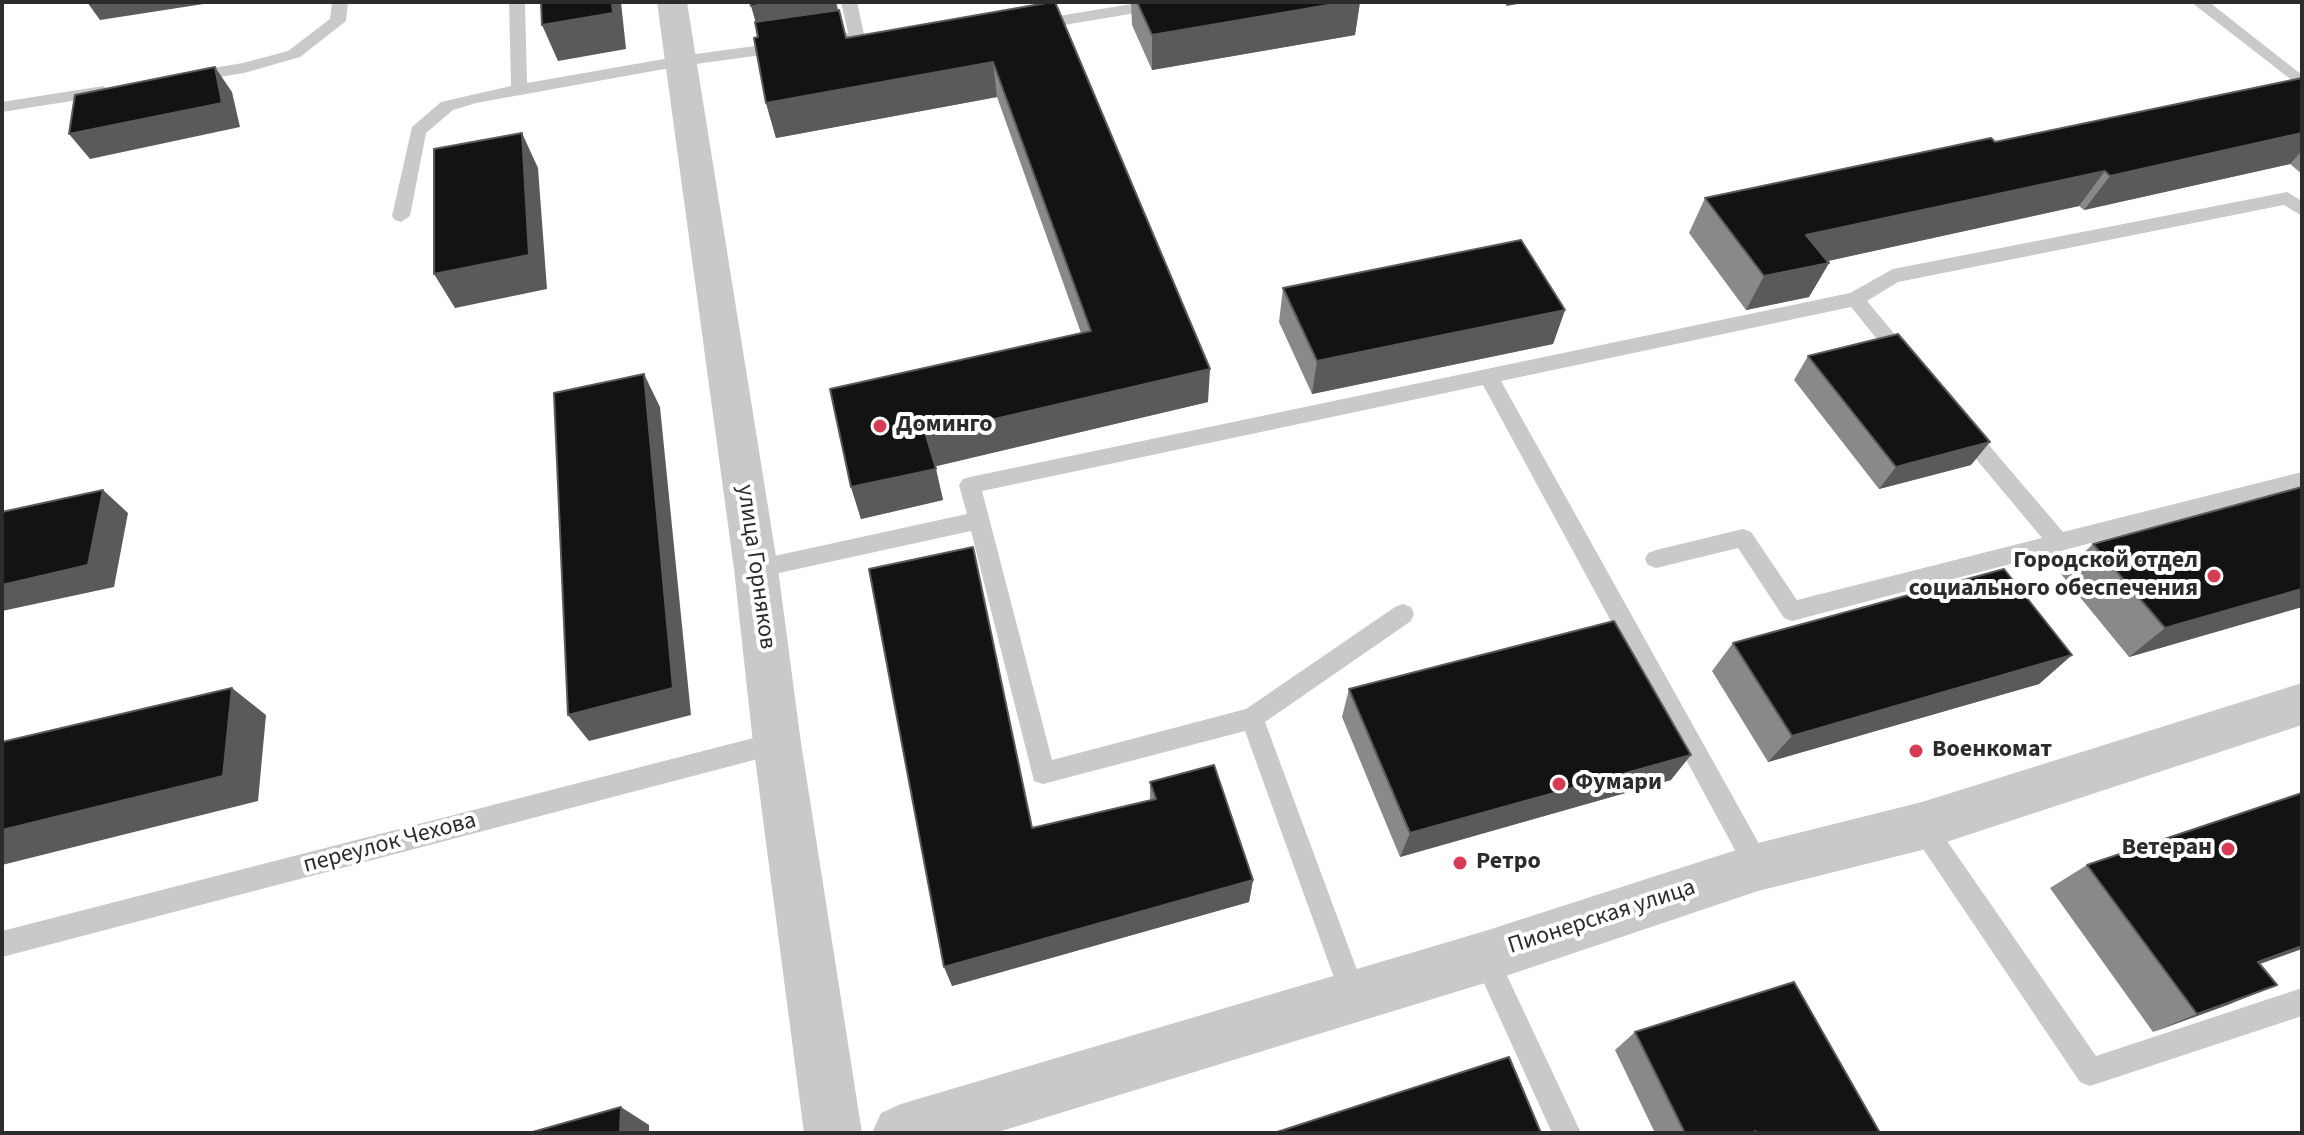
<!DOCTYPE html>
<meta charset="utf-8">
<style>
body{margin:0}
#map{position:relative;width:2304px;height:1135px;overflow:hidden;background:#fff;font-family:"Source Sans 3",sans-serif}
canvas{display:block}
.frame{position:absolute;inset:0;border:4px solid #2c2c2c;pointer-events:none}
</style>
<div id="map">
<canvas width="2304" height="1135"></canvas>
<div class="frame"></div>
</div>
<script>
const ctx = document.querySelector('canvas').getContext('2d');
ctx.lineJoin = 'round';
const shape = rows => new Path2D(rows.map(r => 'M' + r).join(''));
function paint(path, color) { ctx.fillStyle = color; ctx.fill(path, 'evenodd'); }
function stroke(path, color, width, dash) { ctx.strokeStyle = color; ctx.lineWidth = width; ctx.lineCap = dash ? 'butt' : 'round'; ctx.setLineDash(dash || []); ctx.stroke(path); }
function write(font, color, halo, rows, align = 'center') {
  ctx.font = font + ' "Source Sans 3",sans-serif'; ctx.lineWidth = 8; ctx.setLineDash([]); ctx.textBaseline = 'middle'; ctx.strokeStyle = halo; ctx.fillStyle = color; for (const [text, x, y, turn = 0] of rows) {
    ctx.save(); ctx.translate(x, y); ctx.rotate((+turn || 0) * Math.PI / 180); ctx.textAlign = isNaN(turn) ? turn : align; if (halo) ctx.strokeText(text, 0, 0); ctx.fillText(text, 0, 0); ctx.restore();
  }
}
paint(shape([
 [332,2,348,2,346,21,300,57,244,73,188,82,180,77,188,72,243,63,288,51,330,19,332,2],
 [509,2,525,2,527,83,681,56,784,42,792,47,784,52,681,66,476,103,453,110,426,133,410,216,401,222,395,220,392,216,412,127,441,102,511,86,509,2],
 [841,2,857,2,867,48,865,51,853,51,850,42,818,47,810,42,812,39,848,33,841,2],
 [1144,2,1180,2,1172,7,1034,30,1026,25,1034,20,1144,2],
 [2191,2,2209,2,2302,75,2302,88,2191,2],
 [103,86,111,91,109,95,2,112,2,102,103,86],
 [2287,192,2302,201,2302,216,2284,205,1898,282,1867,301,1912,355,1915,360,1912,365,1905,367,1898,365,1851,307,1501,381,1767,858,1771,867,1767,876,1758,879,1749,876,1483,385,982,491,1052,760,1246,709,1395,607,1403,604,1411,607,1414,614,1411,621,1265,722,1367,997,1364,1007,1354,1010,1344,1007,1341,997,1245,731,1043,784,1034,781,971,531,756,578,748,575,745,569,748,563,756,560,967,514,959,485,963,479,970,477,1850,293,1893,269,2287,192],
 [1963,421,1970,423,2063,532,2302,472,2302,488,1792,621,1784,618,1738,548,1656,568,1648,565,1645,559,1648,553,1656,550,1743,529,1751,532,1797,600,2042,538,1956,435,1953,429,1956,423,1963,421],
 [777,732,785,735,789,743,785,751,777,754,2,957,2,931,777,732],
 [1922,814,1931,818,2096,1056,2302,988,2302,1016,2090,1086,2080,1082,1913,834,1910,826,1913,818,1922,814],
 [1485,944,1494,948,1581,1133,1552,1133,1472,957,1476,948,1485,944]
]), '#c9c9c9');
paint(shape([
 [657,2,687,2,778,569,801,743,862,1133,804,1133,753,743,734,569,657,2],
 [2302,683,2302,725,1922,850,1758,891,1485,983,995,1133,872,1133,881,1113,901,1104,1485,931,1758,843,1922,802,2302,683]
]), '#c9c9c9');
paint(shape([
 [836,2,846,38,1052,2,1208,402,935,466,943,500,861,519,851,487,1081,333,997,97,776,138,766,103,758,37],
 [1131,2,1360,2,1355,35,1152,70,1132,25],
 [2302,78,2302,174,2290,164,2084,210,2079,206,1827,261,1829,263,1809,297,1746,310,1689,233,1705,198,1995,142],
 [1283,288,1565,310,1553,344,1312,394,1279,322],
 [1808,356,1971,465,1879,489,1794,380],
 [2302,487,2302,607,2129,657,2061,574,2093,544],
 [1733,643,2072,655,2039,684,1768,762,1712,671],
 [1349,689,1671,780,1400,857,1342,717],
 [1150,782,1253,880,1249,902,952,986,1032,828,1150,800],
 [2087,865,2260,964,2230,1004,2153,1032,2050,888],
 [1635,1032,1880,1133,1655,1133,1615,1050]
]), '#898989');
paint(shape([
 [87,2,210,2,210,3,100,20],
 [612,2,621,2,626,49,558,61,542,25],
 [781,2,836,2,842,30,761,41,751,6],
 [1346,2,1360,2,1355,35,1152,70,1152,35],
 [1507,2,1530,2,1506,6],
 [993,62,997,97,776,138,766,103],
 [215,67,232,92,240,127,90,159,69,134],
 [522,133,538,168,547,289,455,308,434,274],
 [2302,133,2302,151,2290,164,2084,210,2110,176],
 [2105,171,2079,206,1787,270,1806,235],
 [1829,263,1809,297,1746,310,1764,276],
 [1565,310,1553,344,1312,394,1317,361],
 [1210,369,1208,402,933,467,926,435],
 [644,374,660,407,691,715,589,741,568,715],
 [1990,442,1971,465,1879,489,1896,467],
 [936,469,943,500,861,519,851,487],
 [103,490,128,513,114,587,2,611,2,585],
 [2302,589,2302,607,2129,657,2165,628],
 [2072,655,2039,684,1768,762,1792,736],
 [232,688,266,715,258,801,2,865,2,830],
 [1691,755,1671,780,1400,857,1410,833],
 [1253,880,1249,902,952,986,944,967],
 [2302,946,2302,949,2212,981,2258,962],
 [2277,985,2230,1004,2153,1032,2197,1014],
 [621,1107,649,1125,649,1133,620,1133]
]), '#5a5a5a');
const building = shape([
 [541,2,612,2,613,13,542,25,541,2],
 [750,2,781,2,751,6,750,2],
 [1052,2,1055,2,1210,369,926,435,936,469,851,487,830,389,1091,331,993,62,766,103,754,38,758,37,755,22,839,10,846,38,1052,2],
 [1137,2,1346,2,1152,35,1137,2],
 [215,67,222,103,69,134,75,95,215,67],
 [2302,78,2302,133,2110,176,2105,171,1806,235,1829,263,1764,276,1705,198,1991,138,1995,142,2302,78],
 [522,133,529,255,434,274,434,149,522,133],
 [1521,240,1565,310,1317,361,1283,288,1521,240],
 [1898,334,1990,442,1896,467,1808,356,1898,334],
 [644,374,673,688,568,715,554,393,644,374],
 [2302,487,2302,589,2165,628,2093,544,2302,487],
 [103,490,88,565,2,585,2,512,103,490],
 [973,547,1032,828,1156,799,1150,782,1214,765,1253,880,944,967,869,569,973,547],
 [2004,569,2072,655,1792,736,1733,643,2004,569],
 [1614,621,1691,755,1410,833,1349,689,1614,621],
 [232,688,223,776,2,830,2,742,232,688],
 [2302,793,2302,946,2258,962,2277,985,2197,1014,2087,865,2302,793],
 [1794,982,1880,1133,1757,1133,1756,1131,1751,1133,1685,1133,1635,1032,1794,982],
 [1509,1057,1541,1133,1274,1133,1509,1057],
 [621,1107,620,1133,529,1133,621,1107]
]);
paint(building, '#131313');
stroke(building, '#5a5a5a', 2);
for (const [x, y, r, color] of [
 [880,426,8,"#d63b53"],
 [2214,576,8,"#d63b53"],
 [1916,751,8,"#d63b53"],
 [1559,784,8,"#d63b53"],
 [2228,849,8,"#d63b53"],
 [1460,863,8,"#d63b53"]
]) { const dot = new Path2D(); dot.arc(x, y, r, 0, 2 * Math.PI); ctx.fillStyle = color; ctx.fill(dot); stroke(dot, '#fff', 3); }
write('bold 24px', '#2c2c2c', '#fff', [
 ["Доминго",896,426],
 ["Городской отдел",2198,562,"right"],
 ["социального обеспечения",2198,590,"right"],
 ["Военкомат",1932,751],
 ["Фумари",1575,784],
 ["Ветеран",2212,849,"right"],
 ["Ретро",1476,863]
], 'left');
write('24px', '#2c2c2c', '#fff', [
 ["улица Горняков",755,567,82],
 ["переулок Чехова",390,844,-15],
 ["Пионерская улица",1602,918,-18]
]);
</script>
